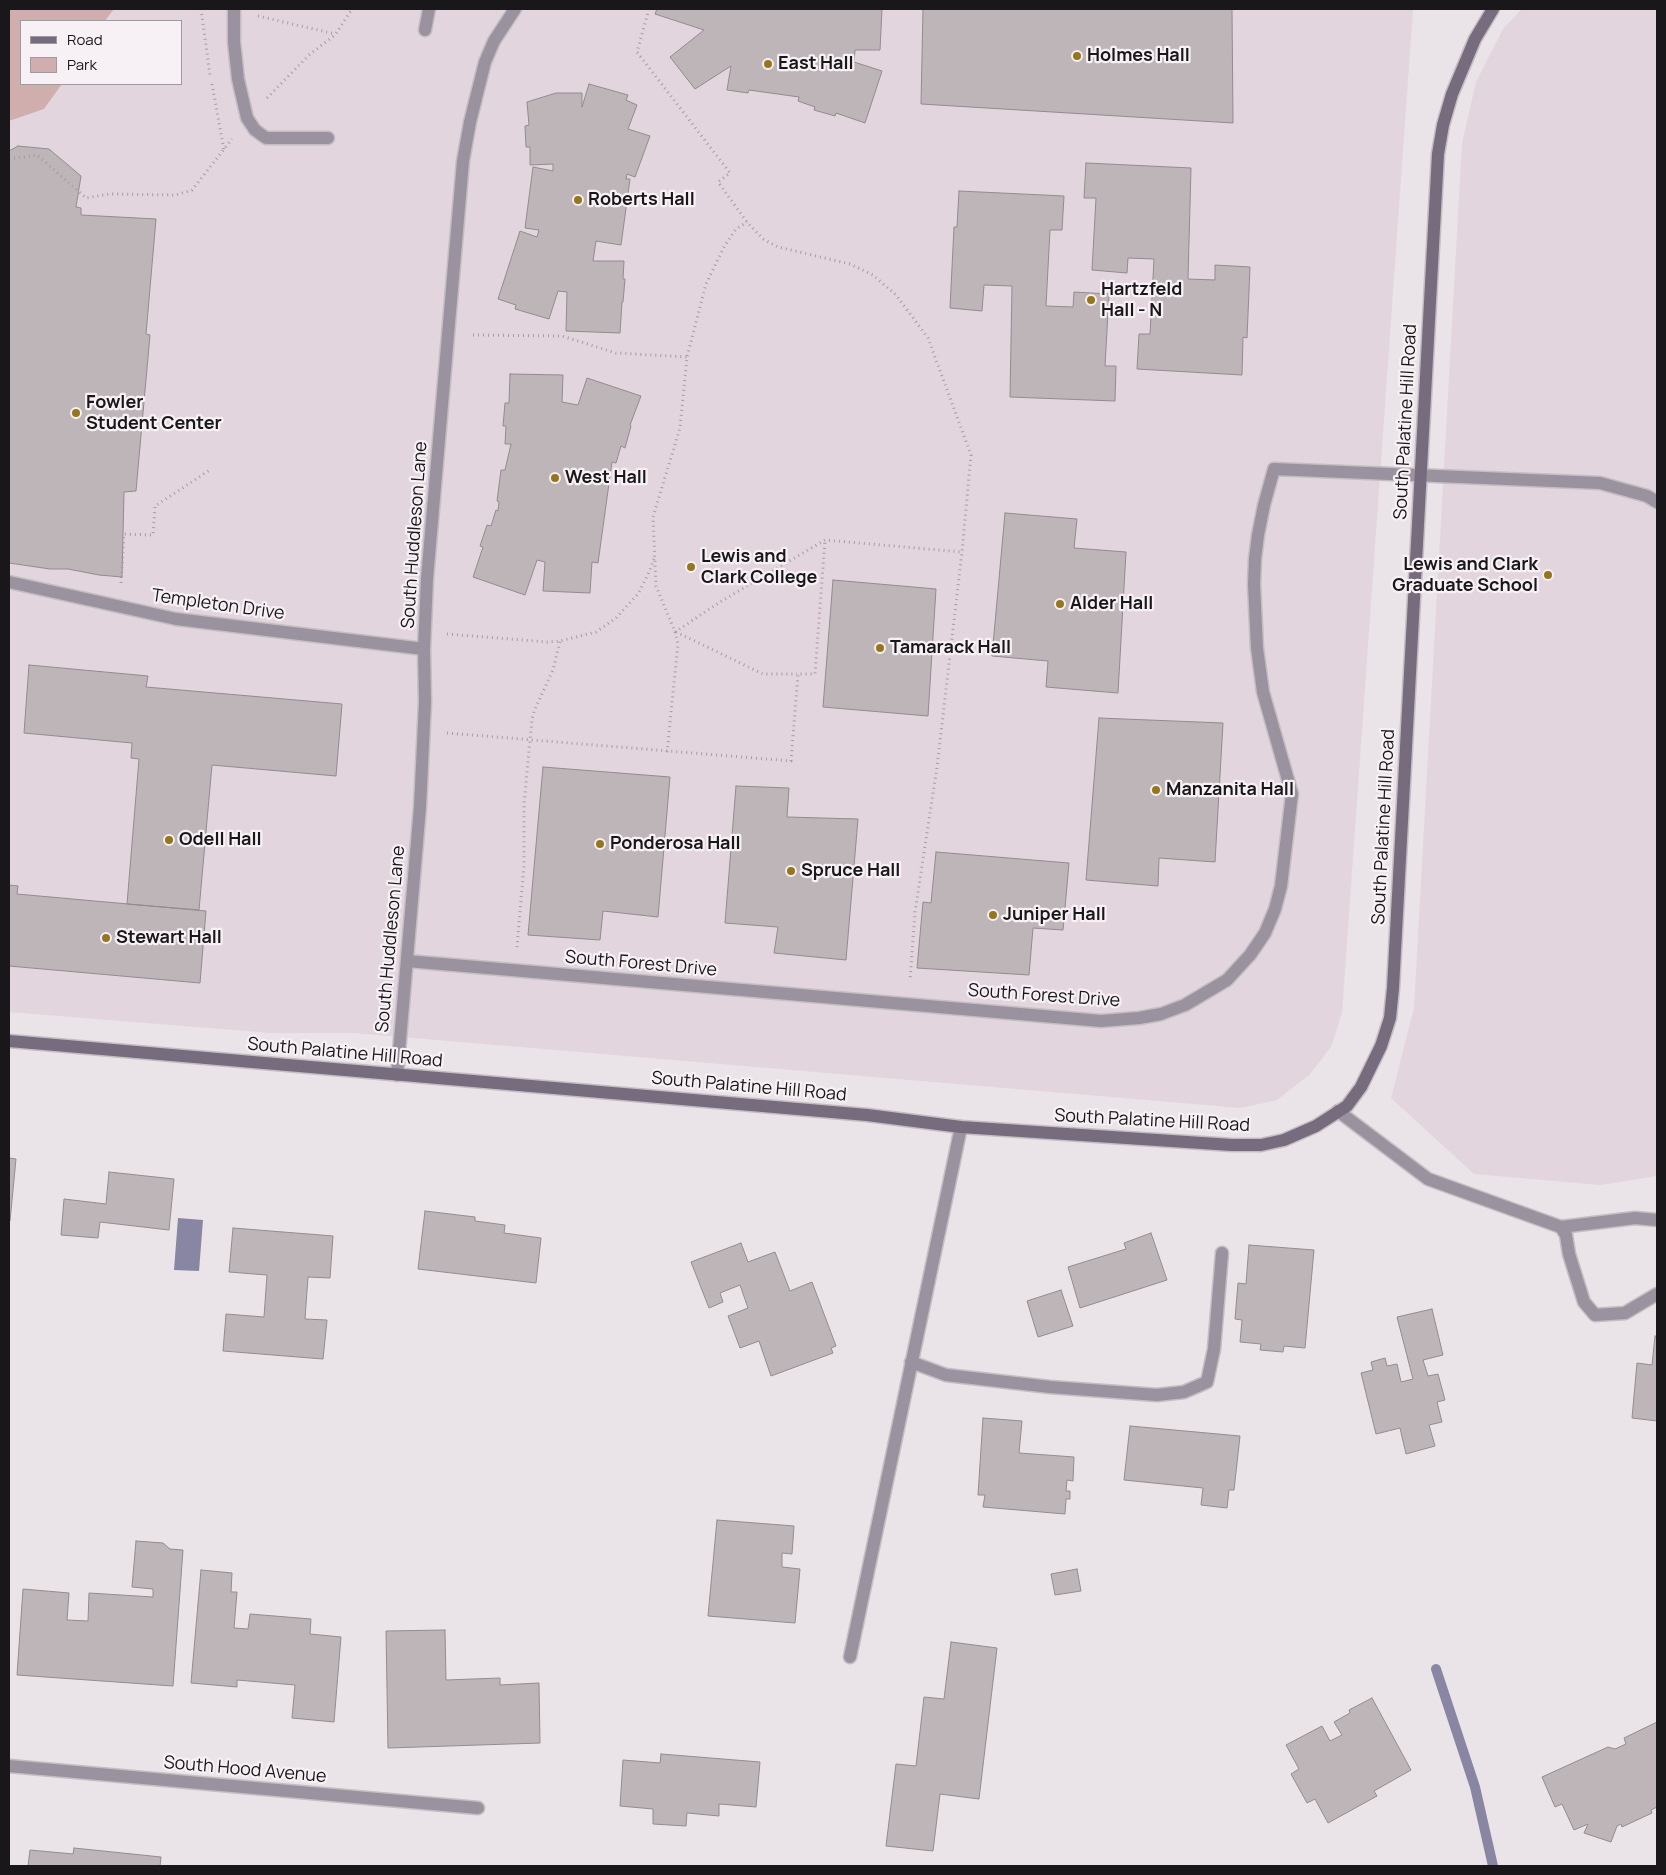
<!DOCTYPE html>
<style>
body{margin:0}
#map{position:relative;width:1666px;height:1875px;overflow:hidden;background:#eae3e8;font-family:Manrope,sans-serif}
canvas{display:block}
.frame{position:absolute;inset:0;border:10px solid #191719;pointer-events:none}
.legend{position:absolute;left:20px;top:20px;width:162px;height:65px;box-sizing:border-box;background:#f7f1f5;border:1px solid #9e9a9d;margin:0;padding:6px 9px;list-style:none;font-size:15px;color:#191719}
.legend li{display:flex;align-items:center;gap:10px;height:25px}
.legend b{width:25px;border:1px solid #9e9a9d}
</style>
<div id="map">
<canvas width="1666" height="1875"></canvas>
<div class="frame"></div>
<ul class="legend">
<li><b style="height:6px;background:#766c7d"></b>Road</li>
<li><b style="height:14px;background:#cfaead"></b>Park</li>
</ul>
</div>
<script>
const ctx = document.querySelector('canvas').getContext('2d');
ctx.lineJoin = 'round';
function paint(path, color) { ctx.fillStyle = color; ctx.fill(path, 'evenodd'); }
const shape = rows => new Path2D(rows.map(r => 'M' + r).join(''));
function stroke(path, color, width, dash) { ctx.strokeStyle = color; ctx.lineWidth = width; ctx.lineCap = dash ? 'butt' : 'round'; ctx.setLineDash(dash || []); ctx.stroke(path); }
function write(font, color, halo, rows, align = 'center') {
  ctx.font = font + ' Manrope,sans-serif'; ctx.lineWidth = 4.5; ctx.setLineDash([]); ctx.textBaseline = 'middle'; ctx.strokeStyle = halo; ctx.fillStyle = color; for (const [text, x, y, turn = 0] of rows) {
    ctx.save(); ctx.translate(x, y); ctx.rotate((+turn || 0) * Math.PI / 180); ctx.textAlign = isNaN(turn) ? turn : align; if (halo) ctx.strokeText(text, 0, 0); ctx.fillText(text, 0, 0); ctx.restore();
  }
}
paint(shape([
 [114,9,1413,9,1342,1013,1331,1047,1309,1075,1277,1100,1241,1108,354,1033,271,1033,9,1012,9,121,44,109,62,84,181,84,181,21,105,21],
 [1522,9,1657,9,1657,1176,1601,1185,1474,1174,1391,1098,1414,1008,1462,143,1476,82,1503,29]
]), '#e2d5de');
paint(shape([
 [9,9,114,9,105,21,21,21,21,84,62,84,44,109,9,121]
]), '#cfaead');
paint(shape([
 [178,1218,203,1220,199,1271,174,1270]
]), '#8886a3');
stroke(shape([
 [1436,1669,1475,1787,1493,1866]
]), '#8886a3', 10);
const building = shape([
 [657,9,882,9,880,50,855,50,854,62,882,71,865,123,836,113,835,116,814,110,815,107,798,101,799,97,749,90,748,93,727,90,731,66,695,89,670,57,704,30,655,14,657,9],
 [923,9,1232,9,1233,123,921,104,923,9],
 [589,84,628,95,626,100,637,105,628,129,650,136,635,177,627,174,626,179,630,179,621,245,596,241,593,261,624,261,623,279,625,279,623,302,622,302,620,333,566,331,567,292,558,291,549,319,515,309,516,305,498,299,520,231,537,237,539,230,525,228,533,167,553,171,553,164,530,165,530,147,526,147,525,126,529,125,527,102,556,93,582,93,582,107,589,84],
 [18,146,49,149,81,176,76,207,81,208,81,215,156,219,146,334,150,335,136,491,124,492,122,577,99,575,68,569,50,569,9,563,9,151,18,146],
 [1086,163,1191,168,1188,279,1215,280,1215,265,1250,267,1247,338,1243,337,1242,375,1137,369,1139,334,1150,334,1154,259,1128,258,1127,273,1092,270,1096,198,1084,198,1086,163],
 [959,191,1064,196,1062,230,1050,230,1046,306,1073,307,1074,292,1109,294,1105,366,1116,366,1115,401,1010,397,1012,286,984,285,982,311,950,308,954,227,957,227,959,191],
 [510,374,563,375,562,402,578,405,587,378,641,396,630,425,631,426,625,448,621,446,616,463,612,462,598,563,592,562,590,593,543,591,545,562,537,560,525,595,473,577,483,547,480,546,487,525,491,526,496,510,498,511,499,502,497,501,501,470,505,470,511,444,505,444,506,426,503,426,505,403,509,403,510,374],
 [1005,513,1077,519,1074,548,1126,552,1118,693,1046,687,1048,661,992,656,1005,513],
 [833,580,936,589,928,716,823,707,833,580],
 [29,665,148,676,146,687,342,704,336,776,212,765,199,910,127,904,139,759,131,758,132,743,24,733,29,665],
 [1099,718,1223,723,1215,862,1159,858,1158,886,1086,880,1099,718],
 [543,767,670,777,658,917,603,911,600,940,528,935,543,767],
 [736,786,789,788,787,817,858,819,846,960,774,953,778,927,725,923,736,786],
 [936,852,1069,863,1063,930,1033,928,1029,975,917,968,923,902,931,903,936,852],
 [9,885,18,886,17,894,206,911,200,983,9,966,9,885],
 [9,1158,16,1159,10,1221,9,1221,9,1158],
 [109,1172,174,1179,169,1230,100,1222,98,1238,61,1235,64,1199,106,1204,109,1172],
 [425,1211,475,1217,475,1221,505,1225,504,1233,541,1238,536,1283,418,1269,425,1211],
 [233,1228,333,1236,330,1278,308,1277,305,1319,327,1320,323,1359,223,1351,226,1314,264,1317,267,1275,229,1272,233,1228],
 [1151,1233,1167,1280,1080,1308,1068,1267,1126,1249,1124,1243,1151,1233],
 [741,1243,748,1262,775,1252,790,1291,812,1282,836,1346,831,1348,833,1353,771,1376,759,1341,740,1348,728,1316,748,1308,740,1285,720,1293,723,1302,709,1308,691,1262,741,1243],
 [1249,1245,1314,1250,1305,1348,1284,1346,1283,1352,1260,1350,1261,1344,1240,1342,1242,1320,1235,1319,1238,1283,1246,1284,1249,1245],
 [1061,1290,1073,1326,1038,1337,1027,1301,1061,1290],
 [1432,1309,1443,1355,1423,1360,1428,1376,1438,1374,1445,1400,1437,1402,1442,1422,1429,1425,1435,1446,1406,1454,1400,1428,1376,1434,1361,1373,1373,1370,1371,1362,1385,1358,1387,1366,1397,1364,1401,1382,1413,1379,1397,1317,1432,1309],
 [1655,1336,1657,1337,1657,1421,1632,1418,1637,1363,1652,1365,1655,1336],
 [983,1418,1022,1421,1019,1453,1074,1457,1073,1481,1067,1480,1066,1491,1070,1491,1070,1499,1066,1499,1065,1514,983,1507,985,1495,978,1495,983,1418],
 [1130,1426,1240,1436,1234,1490,1229,1490,1227,1508,1201,1505,1203,1488,1124,1480,1130,1426],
 [717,1520,794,1526,792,1554,782,1553,782,1567,800,1569,795,1623,708,1616,717,1520],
 [136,1541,163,1543,170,1549,183,1550,173,1686,17,1675,23,1589,69,1593,67,1620,88,1621,89,1593,153,1597,153,1589,132,1587,136,1541],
 [1077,1569,1081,1591,1055,1595,1051,1574,1077,1569],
 [201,1570,232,1573,231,1592,237,1592,234,1628,248,1629,250,1614,311,1619,310,1634,341,1637,334,1722,292,1718,295,1685,237,1680,237,1687,191,1683,201,1570],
 [445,1630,446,1680,500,1678,500,1685,539,1683,540,1743,388,1748,386,1631,445,1630],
 [951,1642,997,1648,979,1799,940,1794,933,1851,886,1846,896,1764,916,1766,924,1697,944,1699,951,1642],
 [1372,1698,1411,1770,1374,1791,1377,1796,1328,1823,1315,1799,1307,1803,1291,1774,1299,1769,1286,1745,1322,1726,1330,1741,1342,1735,1334,1722,1350,1713,1349,1710,1372,1698],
 [1657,1722,1657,1807,1651,1810,1652,1813,1622,1827,1621,1824,1617,1826,1611,1842,1584,1833,1588,1824,1574,1830,1562,1804,1555,1807,1542,1777,1608,1747,1615,1749,1626,1744,1624,1738,1657,1722],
 [661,1754,760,1762,756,1807,719,1804,719,1816,687,1813,686,1826,653,1824,653,1809,620,1806,623,1760,660,1763,661,1754],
 [74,1848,161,1857,160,1866,28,1866,30,1850,73,1854,74,1848]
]);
paint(building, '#bdb5b7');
stroke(building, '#938c8e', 1);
const lane = shape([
 [234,9,234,42,238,79,247,118,255,130,266,138,328,138],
 [425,30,429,9],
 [9,582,176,619,424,649],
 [407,961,1101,1021,1139,1018,1161,1014,1185,1005,1227,980,1250,955,1265,933,1275,909,1281,886,1292,794,1263,692,1257,648,1254,584,1255,559,1258,535,1264,505,1274,469,1600,483,1647,496,1657,502],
 [397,1075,420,807,425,702,424,649,427,579,463,161,470,122,485,62,494,41,515,9],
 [1338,1111,1428,1179,1561,1227,1635,1218,1657,1220],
 [1561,1227,1566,1235,1569,1254,1584,1302,1595,1315,1625,1313,1657,1294],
 [911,1362,946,1375,1050,1387,1157,1395,1184,1392,1207,1382,1214,1349,1222,1253],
 [850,1657,961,1127]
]);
const street = shape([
 [9,1766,478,1808]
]);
const secondary = shape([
 [9,1041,867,1115,961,1127,1232,1145,1261,1145,1284,1140,1316,1126,1347,1106,1361,1087,1381,1046,1390,1018,1393,988,1438,154,1443,125,1452,94,1475,39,1493,9]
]);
stroke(lane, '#c4bec3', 15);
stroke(street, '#c4bec3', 15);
stroke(secondary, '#c4bec3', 15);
stroke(shape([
 [201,9,210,75],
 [649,9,637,52,730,173,718,182,747,222,763,239,778,247,850,264,873,275,896,295,928,338,971,455,962,552,937,767,915,912,910,981],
 [258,16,335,34],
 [212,84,224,150],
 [267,98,309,55,335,35,352,9],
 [9,159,37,155,86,198,109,194,176,195,192,190,232,139],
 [473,335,562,336,616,353,687,357],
 [121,583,124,534,153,535,155,506,210,470],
 [675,632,720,602,825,540,962,552],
 [676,632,763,674,797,674],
 [447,634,547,642,560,641,596,632,616,618,638,594,650,570,654,558],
 [447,733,791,761,798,674,815,674,825,540],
 [667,752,678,644,675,632,656,586,653,517,680,428,687,357,706,284,725,245,736,229,747,222],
 [517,947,524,865,524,804,532,719,535,709,553,670,560,641]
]), '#a49ea2', 3, [1, 4]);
stroke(lane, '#9a939f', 12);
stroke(street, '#9a939f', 12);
stroke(secondary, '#766c7d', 12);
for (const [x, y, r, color] of [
 [1077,56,5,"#95761e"],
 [768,64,5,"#95761e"],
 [578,200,5,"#95761e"],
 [1091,300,5,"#95761e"],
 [76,413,5,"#95761e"],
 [555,478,5,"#95761e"],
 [691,567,5,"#95761e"],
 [1548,575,5,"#95761e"],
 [1060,604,5,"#95761e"],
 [880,648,5,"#95761e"],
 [1156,790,5,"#95761e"],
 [169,840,5,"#95761e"],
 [600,844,5,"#95761e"],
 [791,871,5,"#95761e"],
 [993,915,5,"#95761e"],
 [106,938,5,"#95761e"]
]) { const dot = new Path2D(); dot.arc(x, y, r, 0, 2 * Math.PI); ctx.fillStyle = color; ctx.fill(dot); stroke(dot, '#f7f1f5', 2); }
write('bold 18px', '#191719', '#f7f1f5', [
 ["Holmes Hall",1087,56],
 ["East Hall",778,64],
 ["Roberts Hall",588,200],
 ["Hartzfeld",1101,290],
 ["Hall - N",1101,311],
 ["Fowler",86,403],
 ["Student Center",86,424],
 ["West Hall",565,478],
 ["Lewis and",701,557],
 ["Clark College",701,578],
 ["Lewis and Clark",1538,565,"right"],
 ["Graduate School",1538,586,"right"],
 ["Alder Hall",1070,604],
 ["Tamarack Hall",890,648],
 ["Manzanita Hall",1166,790],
 ["Odell Hall",179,840],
 ["Ponderosa Hall",610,844],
 ["Spruce Hall",801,871],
 ["Juniper Hall",1003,915],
 ["Stewart Hall",116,938]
], 'left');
write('18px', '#191719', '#f7f1f5', [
 ["South Palatine Hill Road",1406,422,-87],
 ["South Huddleson Lane",415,535,-86],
 ["Templeton Drive",218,605,8],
 ["South Palatine Hill Road",1384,827,-87],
 ["South Huddleson Lane",391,939,-85],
 ["South Forest Drive",641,964,5],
 ["South Forest Drive",1044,996,4],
 ["South Palatine Hill Road",345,1053,5],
 ["South Palatine Hill Road",749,1087,5],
 ["South Palatine Hill Road",1152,1121,3],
 ["South Hood Avenue",245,1770,5]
]);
</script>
